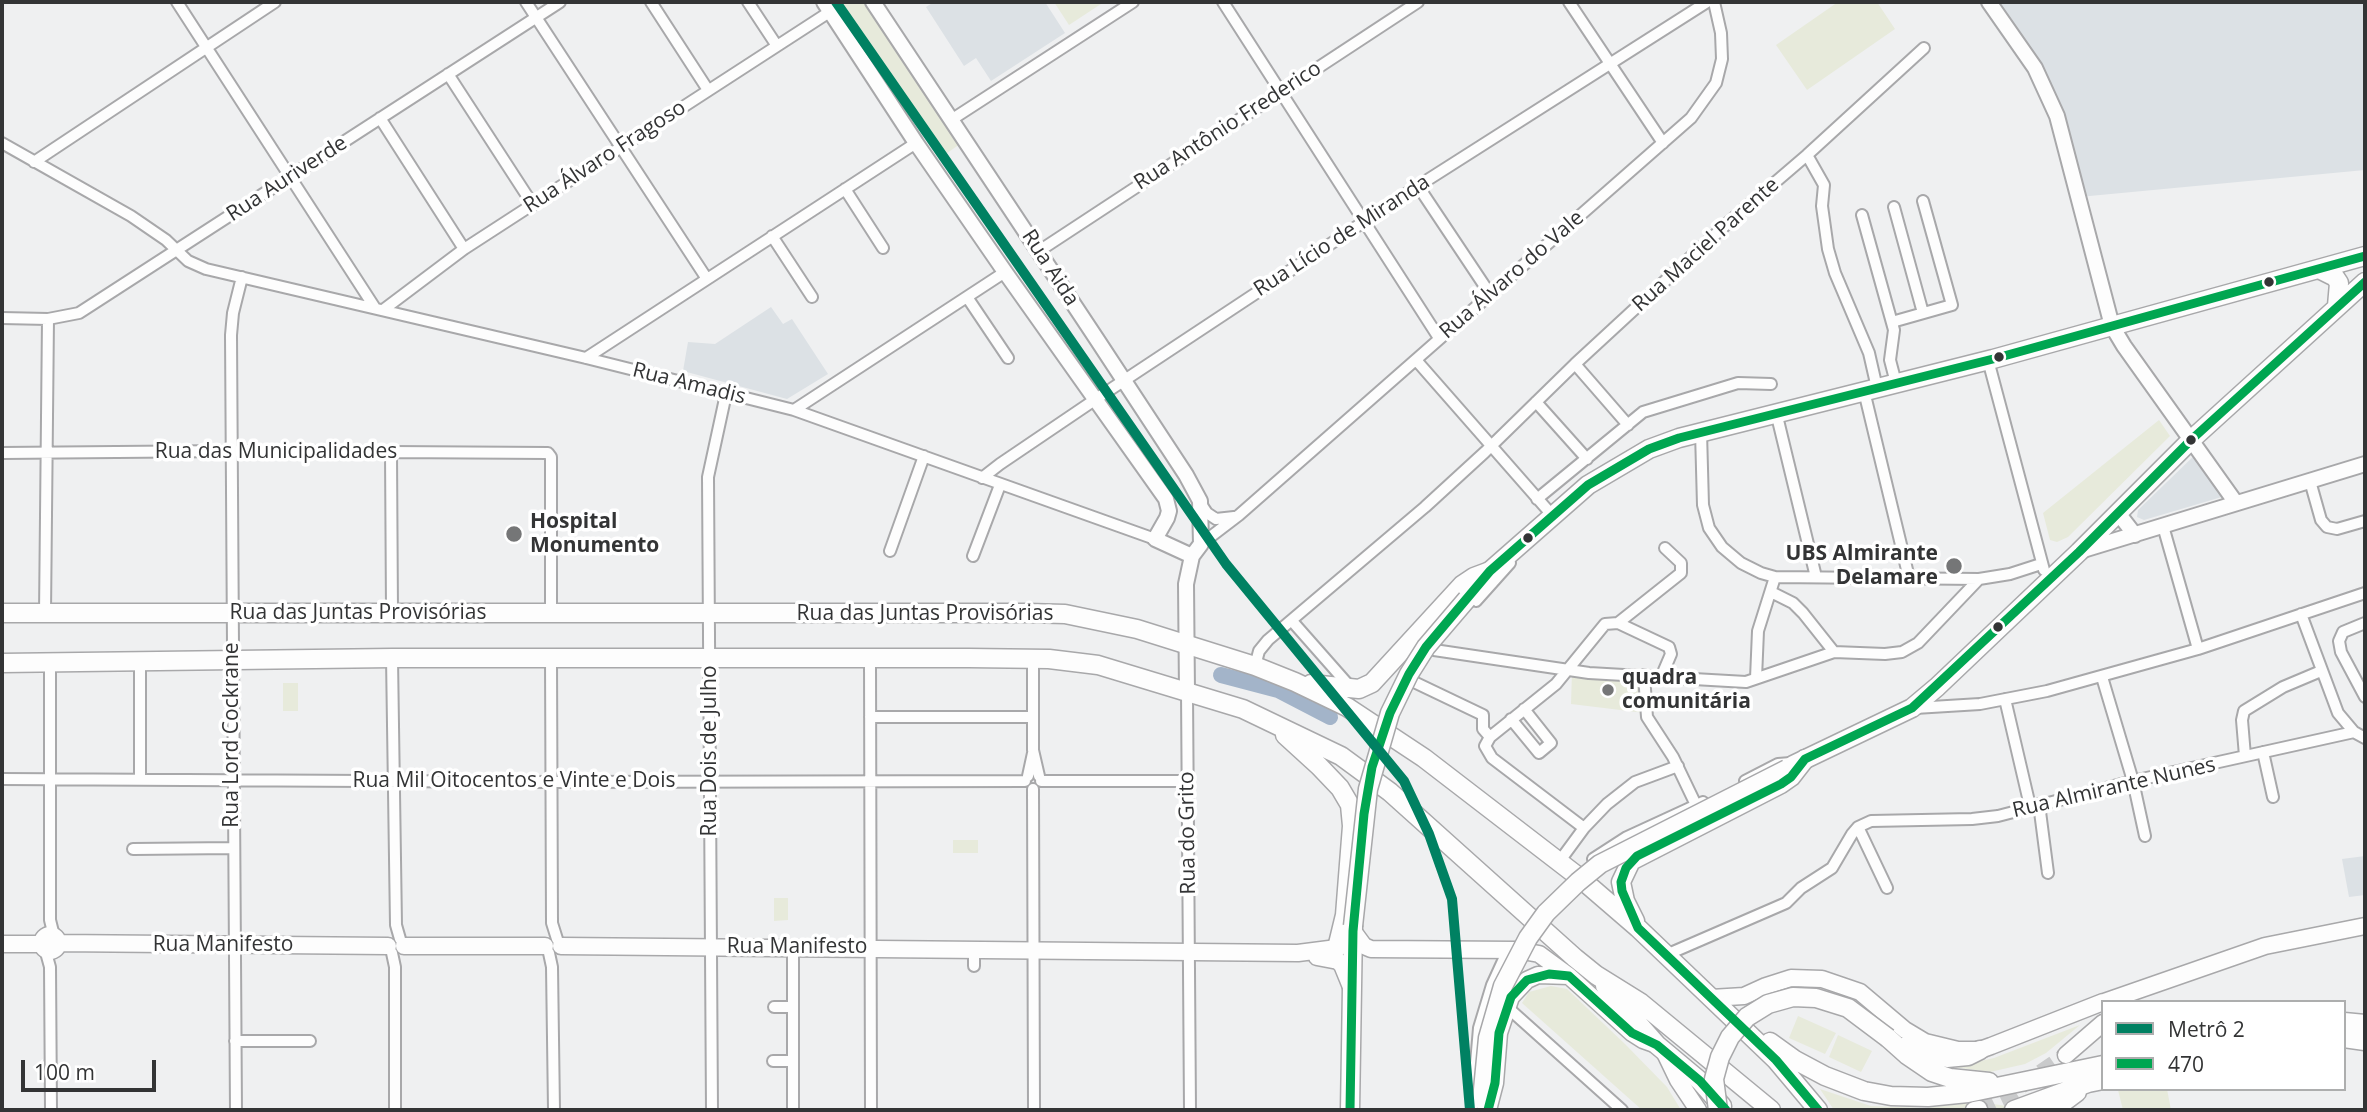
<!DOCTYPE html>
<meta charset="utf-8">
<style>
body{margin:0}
#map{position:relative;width:2367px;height:1112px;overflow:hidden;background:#eff0f1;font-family:"Open Sans",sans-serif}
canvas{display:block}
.frame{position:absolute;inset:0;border:4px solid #333435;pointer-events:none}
.legend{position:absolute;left:2101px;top:1000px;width:245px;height:91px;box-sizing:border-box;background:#fff;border:2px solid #adaeae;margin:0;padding:9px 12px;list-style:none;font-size:21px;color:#333435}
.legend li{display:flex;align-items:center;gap:14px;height:35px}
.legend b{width:35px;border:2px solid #adaeae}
.scale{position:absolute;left:21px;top:1060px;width:135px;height:32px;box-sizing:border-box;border:4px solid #333435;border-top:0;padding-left:9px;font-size:21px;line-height:24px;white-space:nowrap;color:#333435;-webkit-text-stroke:5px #fff;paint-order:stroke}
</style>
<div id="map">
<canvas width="2367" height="1112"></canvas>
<div class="frame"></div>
<ul class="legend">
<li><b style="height:9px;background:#008162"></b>Metrô 2</li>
<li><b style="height:9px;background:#00a651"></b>470</li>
</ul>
<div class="scale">100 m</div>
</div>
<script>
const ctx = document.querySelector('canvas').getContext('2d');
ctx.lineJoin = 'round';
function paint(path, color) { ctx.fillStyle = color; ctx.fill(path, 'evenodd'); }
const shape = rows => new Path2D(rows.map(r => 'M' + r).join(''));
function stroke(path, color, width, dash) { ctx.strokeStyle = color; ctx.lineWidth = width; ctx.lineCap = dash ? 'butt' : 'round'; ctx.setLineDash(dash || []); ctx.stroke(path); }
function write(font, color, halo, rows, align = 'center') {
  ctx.font = font + ' "Open Sans",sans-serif'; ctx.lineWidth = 7; ctx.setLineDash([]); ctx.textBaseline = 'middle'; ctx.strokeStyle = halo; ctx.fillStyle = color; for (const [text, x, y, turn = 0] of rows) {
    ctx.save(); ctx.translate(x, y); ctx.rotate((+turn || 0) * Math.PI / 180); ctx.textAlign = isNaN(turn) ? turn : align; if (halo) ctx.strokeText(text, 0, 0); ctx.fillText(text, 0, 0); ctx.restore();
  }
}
paint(shape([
 [934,2,1045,2,1065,33,991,81,976,58,964,66,926,7],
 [1989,2,2365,2,2365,170,2079,197,2024,52],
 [771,307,783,324,792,319,828,374,787,399,683,371,688,342,715,344],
 [2198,452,2225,496,2144,520,2137,517,2138,510],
 [2365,856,2365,895,2349,897,2342,859]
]), '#dce1e5');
paint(shape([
 [833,2,864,2,960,144,940,158],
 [1054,2,1104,2,1069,25],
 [1838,2,1877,2,1895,29,1807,90,1776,45],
 [2159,420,2170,436,2068,537,2057,542,2050,540,2043,513],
 [1572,672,1644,676,1645,713,1571,704],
 [283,683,298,683,298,711,283,711],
 [953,840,978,840,978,853,953,853],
 [774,898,788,898,788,920,774,921],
 [1551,986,1567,989,1625,1044,1667,1087,1681,1110,1642,1110,1522,1003,1529,992],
 [1798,1016,1836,1033,1825,1054,1789,1038],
 [2080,1025,2046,1053,2025,1064,1990,1072,1954,1067,1994,1058],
 [1838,1035,1872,1051,1861,1072,1829,1057],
 [1820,1089,1871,1106,1925,1108,1980,1102,2033,1110,1834,1110],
 [2167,1089,2171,1110,2123,1110,2118,1090]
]), '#e7eadb');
stroke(shape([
 [1221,675,1278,690,1330,717]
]), '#a3b4c9', 16);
stroke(shape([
 [1979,1109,2008,1095,2066,1055]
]), '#c9cacb', 16, [16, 8]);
const minor = shape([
 [177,2,375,308],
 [526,2,707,279],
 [651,2,708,90],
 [748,2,777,46],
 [1223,2,1439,338],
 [1569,2,1663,143],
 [448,74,533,205],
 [380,118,464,249],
 [951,120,1133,2],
 [2,143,131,216,166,240,188,261,206,269,586,358,794,410,1155,539],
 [1807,155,1824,185,1822,206,1828,249,1835,273,1869,353,1877,388],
 [34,162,275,2],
 [1418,186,1490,294],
 [845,189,883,248],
 [1894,207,1923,313],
 [1862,215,1894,330,1890,360,1896,383],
 [772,236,812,297],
 [1039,251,1418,2],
 [967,297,1008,358],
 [383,310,464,249,831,11],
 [2,318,48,319,79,313,560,2],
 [1892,322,1952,305,1923,201],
 [586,358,916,143],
 [1416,360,1552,515],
 [1988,360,2044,570],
 [1575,364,1628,425],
 [1864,391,1909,578],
 [1536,402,1587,459],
 [794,410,1005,272],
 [1776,412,1816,577],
 [1701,432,1703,505,1709,528,1722,547,1741,563,1761,573,1775,577,1979,579,2010,574,2041,564],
 [2,453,231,451,548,453,551,457,551,613],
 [391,453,392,612],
 [982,478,1000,464,1096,399,1418,186,1707,2],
 [2310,481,2321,520,2327,527,2337,529,2365,521],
 [1537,499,1643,412,1738,383,1771,384],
 [1201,504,1207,513,1216,519,1234,517],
 [2163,526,2198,649],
 [1201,544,1239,515,1691,118,1716,83,1722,59,1721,33,1714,2],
 [890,551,924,456],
 [973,556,1000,485],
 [1771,592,1793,603,1803,613,1834,652],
 [1476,601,1510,563],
 [45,613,48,319],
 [2301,614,2338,713,2354,732,2365,738],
 [1292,621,1352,689],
 [1618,623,1681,573,1681,563,1665,548],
 [2365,623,2343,632,2339,641,2341,652,2365,697],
 [1434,650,1589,673,1746,682,1834,652,1885,654,1902,652,1918,643,1979,579],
 [392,658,396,925,400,939],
 [551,658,552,923,557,939],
 [870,658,871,1110],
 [1033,658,1033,750,1039,776],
 [140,660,140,778],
 [50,662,50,920,54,936],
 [1255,666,1259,651,1268,640,1425,507,1485,452,1575,364,1730,221,1807,155,1924,48],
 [1644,675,1647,717,1673,757,1696,805],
 [2102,677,2133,781,2145,836],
 [1756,678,1758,631,1775,577],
 [1414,682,1483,715,1483,729,1490,737,1556,684,1605,624,1618,623,1669,647,1671,654,1662,675],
 [1187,692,1190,1110],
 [2005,699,2030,806],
 [1915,708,1980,704,2047,691,2198,649,2365,593],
 [870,717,1033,717],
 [1511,719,1539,753,1551,743,1524,709],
 [1490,737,1485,746,1492,758,1584,828],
 [2263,752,2273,797],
 [2245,756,2242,720,2244,711,2283,687,2321,671],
 [1028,776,1033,753],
 [2,779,552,782,1025,781],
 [1041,781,1187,781],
 [1745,781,1778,764,1791,763],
 [1033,789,1034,1110],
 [2039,804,2048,873],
 [1858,827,1887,888],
 [133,849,233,848],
 [1593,859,1627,837,1703,802],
 [1559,862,1584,828,1607,804,1635,782,1678,766],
 [793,947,793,1110],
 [45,949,50,967,51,1110],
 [392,953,395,967,395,1110],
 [549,953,552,967,554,1110],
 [1666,955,1786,903,1801,888,1832,868,1852,834,1858,827,1871,821,1972,819,1998,816,2133,781,2354,732],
 [974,966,974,949],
 [774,1007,793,1007],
 [1507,1007,1622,1110],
 [235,1041,310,1041],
 [773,1061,793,1061],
 [236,1110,231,335,233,313,242,277],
 [712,1110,708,477,726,394],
 [1472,1110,1479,1028,1492,985,1508,950]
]);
const tertiary = shape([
 [824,2,916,143,1005,272,1166,499,1169,511,1167,518,1155,539,1192,556],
 [873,2,1096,338,1186,475,1200,501,1201,544,1192,556,1186,584,1187,692],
 [1989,2,2035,68,2057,116,2112,326,2124,346,2236,503],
 [2118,513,2135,535],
 [2080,551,2365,464]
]);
const secondary = shape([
 '42 943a8 8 0 1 1 16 0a8 8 0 1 1-16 0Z',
 [58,943,388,946],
 [2,944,42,944],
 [404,946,545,946],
 [561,946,1298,953,1337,948,1347,940,1353,931,1364,946,1371,949,1517,950,1539,954,1569,976,1632,1033,1643,1040,1657,1045],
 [1317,957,1338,961,1342,965,1351,987],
 [1711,998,1744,996,1766,986,1791,978,1822,979,1860,992,1905,1030,1925,1042,1958,1050,1980,1050,1991,1046,2103,1002],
 [2104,1002,2265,946,2365,926],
 [1664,1051,1678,1080,1698,1110],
 [2066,1055,2103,1023],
 [1488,1110,1495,1083,1499,1033,1511,997,1527,980,1538,975,1569,976],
 [1974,1110,1979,1109]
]);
const primary = shape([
 [2321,270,2335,277,2339,283,2337,306],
 [1467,599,1490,571,1588,485,1649,449,1679,438,1993,359,2365,256],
 [1793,765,1912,708,1937,687,2079,552,2191,440,2365,282],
 [1350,1110,1353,926]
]);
const trunk = shape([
 [2,613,1027,613,1065,614,1137,629,1255,666,1295,682,1347,707,1424,758,1580,878,1638,928,1776,1060,1818,1110],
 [2,663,392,658,969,658,1049,659,1098,665,1243,709,1341,756,1390,792,1575,958,1596,975,1641,1003,1771,1110],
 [1311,684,1359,689,1372,683,1462,585,1474,577,1490,571],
 [1285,735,1319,766,1340,788,1350,805,1352,826,1345,915,1337,948],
 [1635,921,1625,901,1621,882,1631,861,1781,784,1791,777,1805,759],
 [1605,986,1657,1045,1700,1081,1722,1106],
 [2344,1022,2365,1024],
 [1888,1038,1907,1055,1932,1072,1950,1078,1989,1082],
 [2344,1038,2365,1041],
 [1770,1042,1795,1060,1825,1076,1864,1091,1891,1096,1928,1097,1968,1093,2103,1065],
 [1908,1045,1924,1054,1947,1058,1968,1056,1980,1050],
 [2014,1110,2088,1083,2103,1080],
 [2053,1110,2077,1092]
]);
stroke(minor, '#a8a8aa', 14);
stroke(tertiary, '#a8a8aa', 18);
stroke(secondary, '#a8a8aa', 19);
stroke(primary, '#a8a8aa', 21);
stroke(trunk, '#a8a8aa', 21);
stroke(minor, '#fdfdfd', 10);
stroke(tertiary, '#fdfdfd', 14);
stroke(secondary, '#fdfdfd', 16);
stroke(primary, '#fdfdfd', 18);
stroke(trunk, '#fdfdfd', 18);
const primaryBridge = shape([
 [1353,926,1368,789,1390,713,1409,674,1426,647,1467,599],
 [1482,1100,1488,1038,1503,986,1528,938,1546,913,1578,882,1600,864,1787,769]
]);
const trunkBridge = shape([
 [1718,1110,1714,1079,1720,1057,1730,1037,1747,1017,1768,1004,1793,997,1816,998,1848,1008,1888,1038]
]);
stroke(primaryBridge, '#a8a8aa', 21, []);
stroke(trunkBridge, '#a8a8aa', 21, []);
stroke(primaryBridge, '#fdfdfd', 18);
stroke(trunkBridge, '#fdfdfd', 18);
stroke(shape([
 [1350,1110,1353,931,1364,814,1372,767,1390,713,1409,674,1426,647,1490,571,1588,485,1649,449,1679,438,1993,359,2365,256],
 [1488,1110,1495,1083,1499,1033,1511,997,1527,980,1549,974,1569,976,1632,1033,1657,1045,1700,1081,1726,1110],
 [1818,1110,1776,1060,1638,928,1622,891,1621,882,1626,868,1637,856,1781,784,1791,777,1805,759,1912,708,2079,552,2191,440,2365,282]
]), '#00a651', 9);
stroke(shape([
 [836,2,1226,564,1404,781,1429,834,1452,899,1470,1110]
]), '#008162', 10);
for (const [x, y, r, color] of [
 [2269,282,6,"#333435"],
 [1999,357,6,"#333435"],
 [2191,440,6,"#333435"],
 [514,534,9,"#757677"],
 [1528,538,6,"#333435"],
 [1954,566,9,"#757677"],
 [1998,627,6,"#333435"],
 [1608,690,7,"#757677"]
]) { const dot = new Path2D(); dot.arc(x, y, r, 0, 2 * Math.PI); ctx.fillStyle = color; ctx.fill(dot); stroke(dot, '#fff', 2.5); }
write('21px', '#333435', '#fff', [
 ["Rua Antônio Frederico",1228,126,-33],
 ["Rua Álvaro Fragoso",605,157,-33],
 ["Rua Auriverde",287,179,-33],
 ["Rua Lício de Miranda",1342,236,-33],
 ["Rua Maciel Parente",1706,245,-42],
 ["Rua Aida",1050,268,57],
 ["Rua Álvaro do Vale",1512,275,-41],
 ["Rua Amadis",689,384,14],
 ["Rua das Municipalidades",276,452],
 ["Rua das Juntas Provisórias",358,613],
 ["Rua das Juntas Provisórias",925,614],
 ["Rua Lord Cockrane",232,735,-90],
 ["Rua Dois de Julho",710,751,-90],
 ["Rua Mil Oitocentos e Vinte e Dois",514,781],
 ["Rua Almirante Nunes",2114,788,-13],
 ["Rua do Grito",1188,833,-91],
 ["Rua Manifesto",223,945],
 ["Rua Manifesto",797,947]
]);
write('bold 21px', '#333435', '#fff', [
 ["Hospital",530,522],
 ["Monumento",530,546],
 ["UBS Almirante",1938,554,"right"],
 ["Delamare",1938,578,"right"],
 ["quadra",1622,678],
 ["comunitária",1622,702]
], 'left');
</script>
